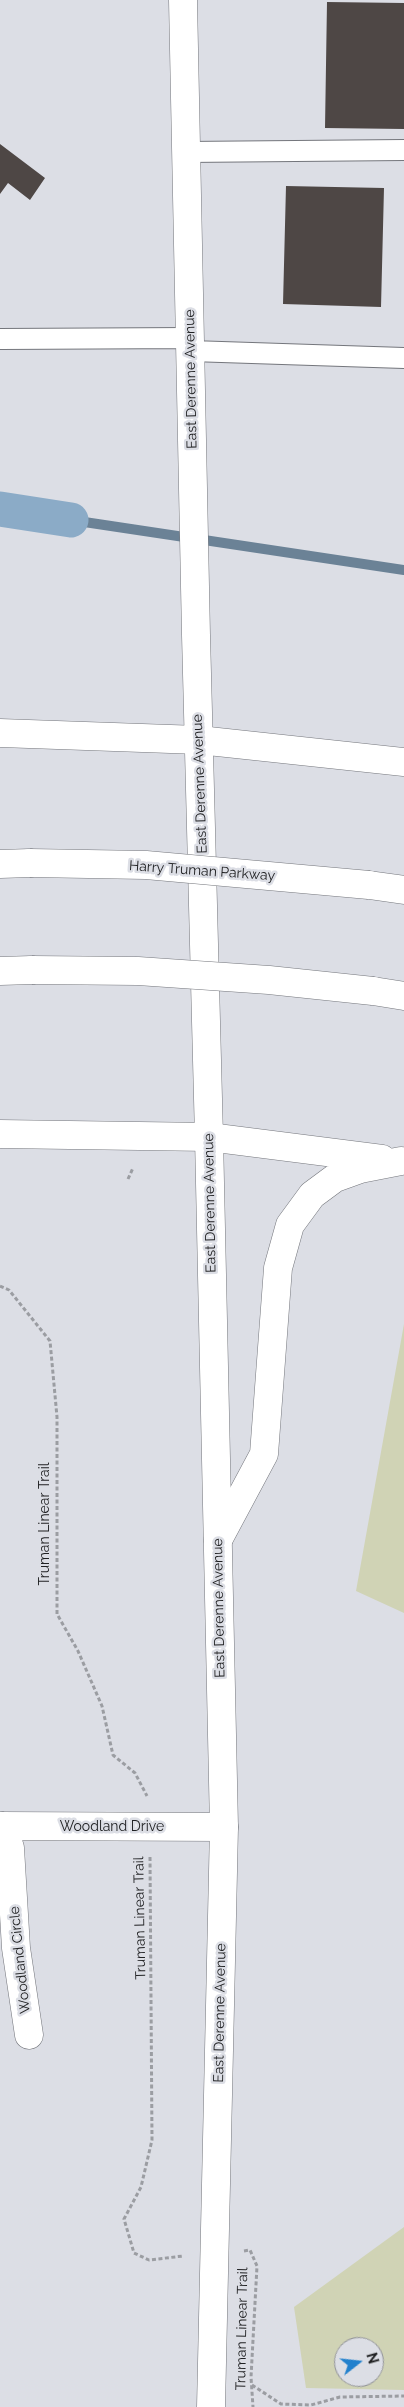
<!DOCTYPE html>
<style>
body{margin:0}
#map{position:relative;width:404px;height:2407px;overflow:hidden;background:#dcdee5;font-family:Raleway,sans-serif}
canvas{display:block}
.north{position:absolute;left:334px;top:2337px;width:50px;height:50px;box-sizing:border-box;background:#dcdee5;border:1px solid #919297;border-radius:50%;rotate:74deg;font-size:14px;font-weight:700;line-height:20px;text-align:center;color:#202123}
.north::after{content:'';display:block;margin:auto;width:18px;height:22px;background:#2381cd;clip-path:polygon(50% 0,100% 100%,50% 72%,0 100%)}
</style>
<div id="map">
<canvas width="404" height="2407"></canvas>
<div class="north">N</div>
</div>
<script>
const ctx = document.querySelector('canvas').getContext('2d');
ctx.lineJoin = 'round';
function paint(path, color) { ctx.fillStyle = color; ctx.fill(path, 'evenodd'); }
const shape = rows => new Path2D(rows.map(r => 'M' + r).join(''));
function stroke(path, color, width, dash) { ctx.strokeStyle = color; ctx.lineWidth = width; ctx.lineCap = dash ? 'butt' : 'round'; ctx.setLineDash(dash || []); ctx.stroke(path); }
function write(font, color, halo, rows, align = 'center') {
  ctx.font = font + ' Raleway,sans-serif'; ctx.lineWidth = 5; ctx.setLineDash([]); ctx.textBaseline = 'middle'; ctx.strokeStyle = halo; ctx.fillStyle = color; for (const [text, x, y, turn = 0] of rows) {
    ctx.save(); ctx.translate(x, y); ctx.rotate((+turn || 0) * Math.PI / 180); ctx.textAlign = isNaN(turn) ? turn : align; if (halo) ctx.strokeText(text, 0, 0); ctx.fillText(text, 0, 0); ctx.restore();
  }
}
paint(shape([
 [404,1324,404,1613,356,1591],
 [404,2227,404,2390,306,2388,294,2307],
 [344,2347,374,2347,374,2377,344,2377]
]), '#d0d3b5');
stroke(shape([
 [71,520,404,570]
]), '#6b8296', 10);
stroke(shape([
 [0,509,71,520]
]), '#8babc7', 35);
paint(shape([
 [327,2,404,3,404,129,325,128],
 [0,144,45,178,30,200,8,183,0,194],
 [286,186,384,188,381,307,283,304]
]), '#4e4745');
const service = shape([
 [186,152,404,150],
 [0,339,190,338],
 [191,351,404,358]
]);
const minor = shape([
 [0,1826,224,1827],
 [3,1826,10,1848,16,1948,29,2035]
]);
const primary = shape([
 [209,1137,224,1827,211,2407]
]);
const trunk = shape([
 [183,0,196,635,209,1137]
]);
const motorway = shape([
 [0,733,199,740,404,762],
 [0,864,30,863],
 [369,885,404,890],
 [0,971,32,970],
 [373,991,404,996],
 [0,1134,209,1137,382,1159],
 [218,1540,264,1454,278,1268,290,1225,312,1195,335,1178,360,1169,401,1161]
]);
stroke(service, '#74767c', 22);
stroke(minor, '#74767c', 29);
stroke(primary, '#74767c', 29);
stroke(trunk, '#74767c', 29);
stroke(motorway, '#74767c', 29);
stroke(shape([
 [128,1179,133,1168],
 [0,1286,9,1290,50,1341,57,1417,57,1614,78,1651,102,1706,113,1755,135,1773,147,1796],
 [150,1857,152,2140,141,2187,124,2219,134,2253,149,2260,183,2256],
 [244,2251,250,2250,257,2266,251,2377,253,2407],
 [252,2385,281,2404,311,2405,340,2397,404,2396]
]), '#9b9da2', 3, [4, 2.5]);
stroke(service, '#fff', 20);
stroke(minor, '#fff', 28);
stroke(primary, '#fff', 28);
stroke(trunk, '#fff', 28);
stroke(motorway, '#fff', 28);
const motorwayBridge = shape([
 [30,863,146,865,369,885],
 [32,970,138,971,269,980,373,991]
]);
stroke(motorwayBridge, '#74767c', 29, []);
stroke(motorwayBridge, '#fff', 28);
write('14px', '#202123', '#dcdee5', [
 ["East Derenne Avenue",191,379,-91],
 ["East Derenne Avenue",200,784,-92],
 ["Harry Truman Parkway",202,871,4],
 ["East Derenne Avenue",210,1203,-91],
 ["Truman Linear Trail",45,1524,-90],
 ["East Derenne Avenue",219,1608,-91],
 ["Woodland Drive",112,1827],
 ["Truman Linear Trail",140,1918,-91],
 ["Woodland Circle",20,1960,-96],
 ["East Derenne Avenue",220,2013,-89],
 ["Truman Linear Trail",242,2329,-89]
]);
</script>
